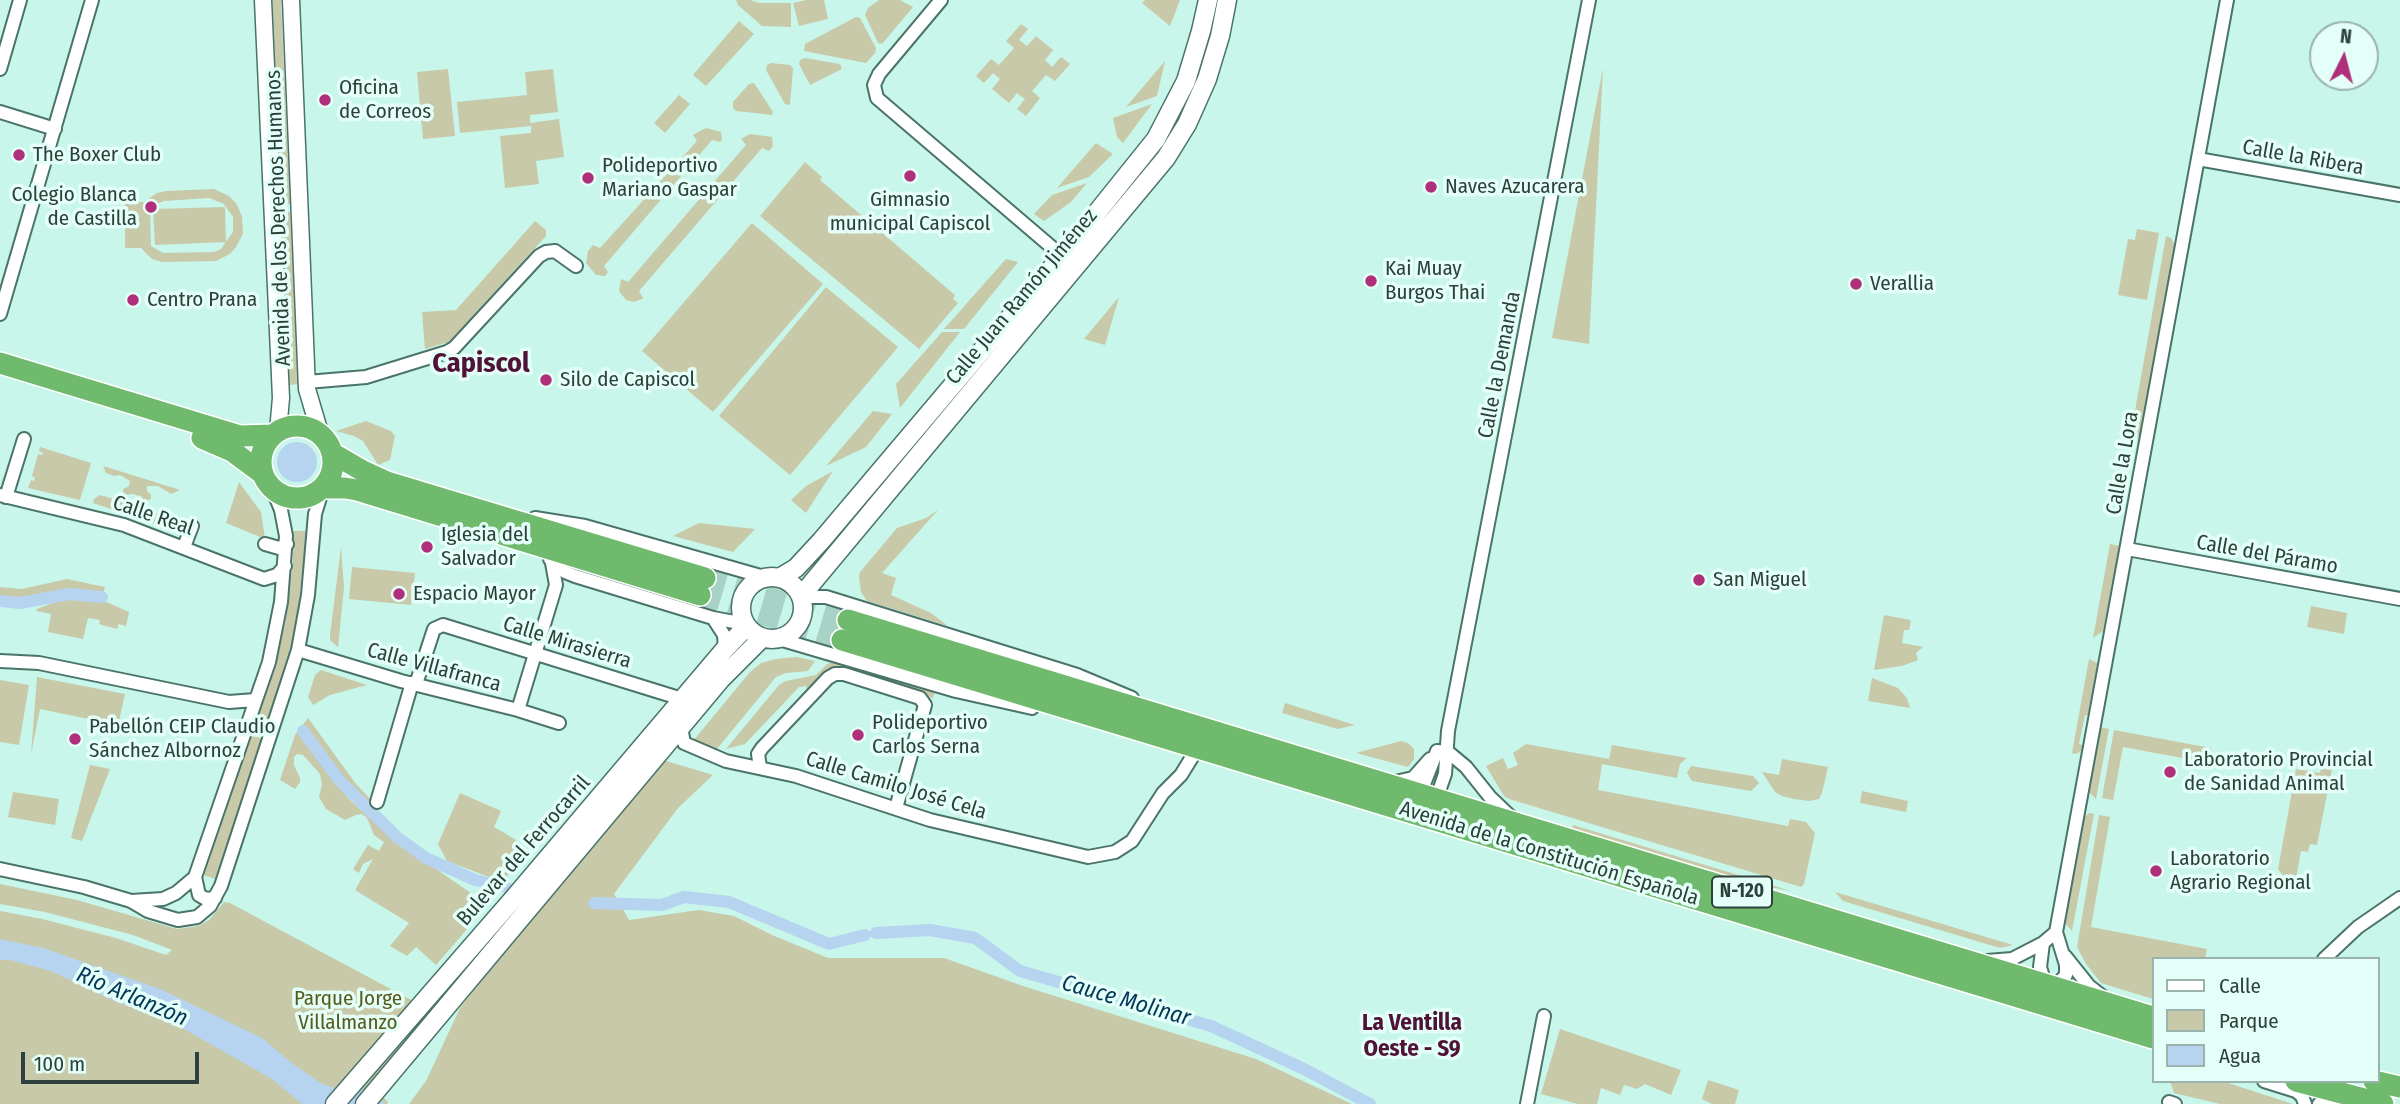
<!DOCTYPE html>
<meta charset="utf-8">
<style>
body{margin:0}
#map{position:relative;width:2400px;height:1104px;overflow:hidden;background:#c8f6ea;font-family:"Fira Sans Condensed",sans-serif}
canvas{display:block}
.legend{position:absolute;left:2152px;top:957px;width:228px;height:126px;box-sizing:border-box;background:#e3fff7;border:2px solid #9ab3ac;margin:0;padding:9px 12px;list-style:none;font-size:21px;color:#2d403b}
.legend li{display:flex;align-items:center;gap:14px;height:35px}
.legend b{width:35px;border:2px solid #9ab3ac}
.north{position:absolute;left:2309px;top:21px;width:70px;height:70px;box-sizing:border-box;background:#e3fff7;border:2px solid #9ab3ac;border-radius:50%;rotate:6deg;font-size:19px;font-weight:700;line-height:28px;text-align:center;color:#2d403b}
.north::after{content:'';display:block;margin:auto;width:24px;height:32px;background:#b02f7b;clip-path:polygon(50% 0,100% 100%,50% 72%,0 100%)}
.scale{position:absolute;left:21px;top:1052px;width:178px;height:32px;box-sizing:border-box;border:4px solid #2d403b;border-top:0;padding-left:9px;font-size:21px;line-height:24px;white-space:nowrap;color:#2d403b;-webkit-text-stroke:5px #e3fff7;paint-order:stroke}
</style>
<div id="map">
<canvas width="2400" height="1104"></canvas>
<ul class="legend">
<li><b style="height:9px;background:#fff"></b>Calle</li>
<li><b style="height:19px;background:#c8c9a8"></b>Parque</li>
<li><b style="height:19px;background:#b6d4f0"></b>Agua</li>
</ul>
<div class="north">N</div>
<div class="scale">100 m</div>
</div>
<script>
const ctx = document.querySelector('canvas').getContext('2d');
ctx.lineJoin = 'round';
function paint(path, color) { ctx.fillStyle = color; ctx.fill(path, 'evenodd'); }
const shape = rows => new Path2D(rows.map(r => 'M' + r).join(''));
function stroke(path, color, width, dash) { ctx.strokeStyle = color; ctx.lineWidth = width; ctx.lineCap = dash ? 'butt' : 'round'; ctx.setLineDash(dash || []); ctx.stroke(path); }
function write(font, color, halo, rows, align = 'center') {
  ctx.font = font + ' "Fira Sans Condensed",sans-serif'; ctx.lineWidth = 7; ctx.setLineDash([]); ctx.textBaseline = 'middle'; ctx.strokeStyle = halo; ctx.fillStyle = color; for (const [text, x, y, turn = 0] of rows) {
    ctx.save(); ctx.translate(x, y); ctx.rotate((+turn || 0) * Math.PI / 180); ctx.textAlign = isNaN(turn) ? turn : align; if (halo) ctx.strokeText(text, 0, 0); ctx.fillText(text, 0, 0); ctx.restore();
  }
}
paint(shape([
 [272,0,281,0,290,204,281,204],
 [736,0,750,0,759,3,791,3,791,27,762,26,738,5],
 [806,0,824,0,828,19,799,26,793,3],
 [879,0,900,0,913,7,882,44,878,43,865,15,868,8],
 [1145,0,1180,0,1170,26,1142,3],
 [856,17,860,18,876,48,875,53,866,63,804,51,805,44],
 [739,21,754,34,706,86,693,75],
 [1021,24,1028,29,1019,40,1027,46,1036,36,1053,50,1045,60,1052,67,1061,57,1070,64,1055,81,1046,75,1032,91,1040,98,1026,116,1017,109,1025,99,1017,93,1009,103,992,89,1000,79,993,73,984,83,976,76,991,59,999,65,1014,48,1006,41],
 [805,58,840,64,842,69,810,85,799,64,800,60],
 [1165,61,1157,96,1126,107],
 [771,63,790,65,793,68,790,105,785,104,766,70,767,65],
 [1603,68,1589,344,1552,338],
 [448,69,455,136,423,139,417,72],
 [553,69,558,112,530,115,530,123,559,119,564,157,536,161,539,184,505,188,500,136,531,133,531,126,460,133,457,102,527,95,525,72],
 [754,83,773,112,772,115,736,111,733,108,733,102,749,84],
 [679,95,690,104,665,133,654,123],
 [1152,104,1123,143,1117,137,1113,118],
 [706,128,721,132,722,140,720,142,712,140,604,266,608,272,605,276,596,275,586,263,588,251,593,245,600,248,697,141,693,135],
 [750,134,772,137,773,146,769,151,762,148,639,291,643,298,642,299,634,302,626,300,619,291,621,279,628,282,746,145,741,139],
 [1096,143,1113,154,1089,177,1057,188],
 [805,162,822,177,820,180,955,295,953,299,958,303,919,349,760,216],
 [1087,183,1071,202,1044,221,1034,214,1052,195],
 [214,189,229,196,236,203,242,216,243,234,236,247,230,254,216,261,162,262,152,259,141,248,125,248,125,202,144,202,157,193,166,191],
 [209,198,224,204,233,217,233,232,221,249,214,252,163,253,151,246,150,209,154,205,164,201],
 [225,207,226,242,155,245,153,209],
 [281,212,290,212,299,384,289,385],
 [535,221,546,230,546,236,449,342,425,349,422,312,456,310],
 [752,223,823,284,713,412,642,351],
 [2137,229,2159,233,2147,300,2118,295,2128,239,2135,240],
 [2166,236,2171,238,2175,245,2141,433,2138,437,2130,439],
 [1006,259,1018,262,964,329,944,329],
 [826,287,898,347,790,475,719,416],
 [1119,297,1105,345,1084,339],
 [942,332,960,332,900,408,896,384],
 [873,411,892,414,866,447,826,466],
 [366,421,391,431,395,436,390,460,378,465,363,441,354,436,336,431],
 [40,447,91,463,80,500,28,488,31,480,34,481,35,478,32,476,38,454,42,455,43,453,39,451],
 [103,466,142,478,180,490,171,494,158,486,147,486,147,491,151,495,151,499,144,502,141,496,132,494,124,495,123,489,129,486,130,481,120,475,114,476,106,473],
 [833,471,806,513,791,500,806,486],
 [239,482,261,512,265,539,226,523],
 [100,495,131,504,137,508,143,508,150,512,165,515,169,523,168,528,93,503,94,499],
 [938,510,882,573,896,578,891,595,931,613,948,626,867,601,861,592,859,576,860,572,897,528,926,518],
 [699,523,755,529,733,552,673,536],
 [293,531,307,531,298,611,290,652,265,731,254,727,270,678,285,624,293,561],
 [2110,544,2120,546,2103,631,2093,638],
 [341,547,344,587,338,647,330,640,330,635],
 [352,567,415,573,411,605,349,599],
 [67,579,105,587,103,595,76,591,21,601,0,599,0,587,22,589],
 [80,598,102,600,129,612,126,626,118,624,118,629,106,626,99,624,100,620,88,618,83,639,48,632,51,614,36,611,37,609,58,601],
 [2311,606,2347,613,2344,634,2307,627],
 [1884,615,1911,620,1909,630,1904,630,1902,643,1923,647,1916,653,1918,660,1902,666,1874,670],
 [796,657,815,661,808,671,786,673,776,677,717,749,693,741,750,672,761,663,776,659],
 [2089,659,2097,663,2097,666,2088,715,2085,715,2079,744,2084,746,2080,752,2075,754,2072,753],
 [834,662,935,690,933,698,842,670,808,694,806,686,799,687,745,744,726,749,779,685,786,681,816,675,827,664],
 [321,670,367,685,330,695,313,705,308,697,315,675],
 [37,677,125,694,118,725,40,709,31,754],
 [1872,678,1898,688,1907,698,1910,708,1868,701],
 [0,680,29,685,19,745,0,742],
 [1285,703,1355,725,1338,729,1282,713],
 [308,718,356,784,374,803,371,808,361,799,345,782,306,728,300,735,348,798,389,836,488,905,436,965,416,947,407,956,390,946,409,923,355,890,373,859,363,864,359,873,353,869,368,845,379,851,384,842,374,835,367,818,362,814,356,815,345,820,326,809,319,797,322,784,320,774,303,755,297,754,294,757,294,765,300,778,300,782,295,789,280,780,295,735],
 [2099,727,2109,729,2096,799,2088,791],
 [2114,730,2211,748,2209,763,2123,747,2113,800,2102,798],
 [251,735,263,739,215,879,204,875],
 [1401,741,1408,743,1414,749,1414,759,1408,767,1356,753],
 [1526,744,1609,759,1612,745,1687,758,1680,764,1677,778,1602,764,1598,790,1788,826,1790,819,1806,822,1815,833,1804,884,1801,887,1509,799,1504,796,1486,766,1503,758,1508,769,1518,765,1513,753],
 [644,756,647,757,371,1085,388,1102,387,1104,0,1104,0,911,42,919,116,938,166,955,172,950,133,935,45,912,0,904,0,884,77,900,177,929,198,926,209,920,224,902,230,903,415,1002],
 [1782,759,1828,767,1822,793,1819,799,1809,801,1794,799,1782,796,1775,792,1762,772,1779,775],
 [663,760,713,775,678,808,614,894,629,920,699,910,734,916,772,935,828,958,944,958,1023,986,1256,1059,1352,1104,409,1104,426,1081,460,1008,492,966],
 [90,765,110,769,82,841,71,838],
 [1691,766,1753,776,1759,783,1751,791,1692,781,1687,773],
 [2321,767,2332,769,2317,845,2310,844,2308,852,2301,851,2294,890,2278,869,2296,769,2320,773],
 [1862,791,1908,801,1906,812,1860,803],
 [13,792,59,799,55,825,8,817],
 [460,793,501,811,494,827,516,840,514,851,519,862,502,882,447,861,438,844],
 [2089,813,2094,814,2072,931,2064,922,2084,817],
 [2099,815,2110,817,2091,927,2207,949,2205,959,2153,959,2153,999,2101,983,2086,964,2077,947],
 [1573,825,1791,891,1722,878,1571,832],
 [1835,892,1882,906,2013,945,2000,948,1843,901],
 [1560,1029,1681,1070,1671,1095,1645,1084,1637,1089,1624,1085,1620,1095,1601,1088,1597,1104,1578,1104,1541,1094],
 [1708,1080,1739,1090,1735,1104,1712,1104,1702,1099],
 [2170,1081,2222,1081,2293,1104,2220,1104,2174,1093]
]), '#c8c9a8');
paint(shape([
 '277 462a20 20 0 1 1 40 0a20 20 0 1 1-40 0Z',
 [0,939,43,948,160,989,262,1038,293,1064,322,1084,341,1090,369,1090,385,1104,302,1104,272,1079,168,1020,114,1001,51,971,10,960,0,960]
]), '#b6d4f0');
stroke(shape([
 [0,601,20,603,69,594,102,597],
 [303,731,339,780,397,837,426,858,475,880,506,887],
 [594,903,662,905,684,897,729,902,829,944,865,935],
 [876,933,930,930,975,938,1020,971,1211,1026,1304,1069,1370,1104]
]), '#b6d4f0', 12);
stroke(shape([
 [705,578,848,620],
 [700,595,842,640]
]), '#a9d2c7', 21, [21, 10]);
const minor = shape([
 [941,0,879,74,874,85,877,98,1062,256],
 [0,69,20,0],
 [0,112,55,129],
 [2198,159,2400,195],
 [0,314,92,0],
 [307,382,366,377,447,352,454,348,539,256,546,252,555,251,576,266],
 [0,495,124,525,264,579,277,575,285,566],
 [6,497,24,439],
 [535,518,585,526,764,577],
 [265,544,279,548,287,544],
 [184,547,192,526],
 [2127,549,2400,599],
 [550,559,565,572,575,576,713,618,745,624],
 [802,597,826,597,839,601,1077,675,1132,698],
 [713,618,724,635,725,649],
 [779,639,956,691,1032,708],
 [298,650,401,681,518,710,559,723],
 [0,661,39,663,229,702,255,700],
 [416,684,434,629,443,625,682,699],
 [518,710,556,585,552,563],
 [681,727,684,743,726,761,796,776,930,820,1088,857,1115,852,1132,841,1163,793,1181,775,1197,749],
 [1437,751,1448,752,1466,767,1490,797,1512,818],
 [760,767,758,754,762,748,828,678,835,674,844,674,920,698,925,705,896,808],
 [1395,782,1413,778,1430,759],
 [1429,799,1439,791,1445,774,1448,731,1589,0],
 [1424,800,1424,784,1437,751],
 [377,802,412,683],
 [0,869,84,887,131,901,148,911,178,920,197,917,210,906,221,886,298,650,308,595,315,514,323,488],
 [215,898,206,899,199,895,195,877,269,662,281,602,286,536,281,510,272,488],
 [131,901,163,899,176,893,195,877],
 [2043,943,2040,967,2043,977,2049,985],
 [2065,956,2089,986,2102,996],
 [2324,959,2358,927,2400,898],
 [1987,961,2012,959,2043,943,2056,932],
 [2050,987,2056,986,2066,975,2066,965,2056,932,2227,0],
 [2264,1081,2296,1091,2302,1096,2305,1104],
 [2169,1102,2175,1104],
 [1527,1104,1544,1016],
 [2319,1104,2325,1101,2343,1104]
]);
const tertiary = shape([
 [263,0,281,398,278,431],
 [291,0,307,389,320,433]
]);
const secondary = shape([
 '741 608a31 31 0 1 1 62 0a31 31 0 1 1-62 0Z',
 [781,577,796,568,821,541,1062,256,1156,139,1186,81,1201,31,1208,0],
 [802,595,1166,158,1187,124,1207,79,1220,36,1227,0],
 [335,1104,514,898,725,649,747,626],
 [365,1104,721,679,762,638]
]);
const trunk = shape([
 [0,363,240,436,273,435],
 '261 462a36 36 0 1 1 72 0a36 36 0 1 1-72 0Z',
 [202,438,232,451,263,474],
 [332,453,363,471,387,482,705,578],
 [323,488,345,488,357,490,700,595],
 [848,620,2153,1017],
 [842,640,2153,1038],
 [2296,1081,2383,1104],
 [2374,1081,2400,1087]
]);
stroke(minor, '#4a746a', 16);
stroke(tertiary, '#4a746a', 19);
stroke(secondary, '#4a746a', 21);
stroke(trunk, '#fff', 24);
stroke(minor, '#fff', 12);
stroke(tertiary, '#fff', 16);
stroke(secondary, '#fff', 18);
stroke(trunk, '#70ba6e', 21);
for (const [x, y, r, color] of [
 [325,100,7,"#b02f7b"],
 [19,155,7,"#b02f7b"],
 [910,176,7,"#b02f7b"],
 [588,178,7,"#b02f7b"],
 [1431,187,7,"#b02f7b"],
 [151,207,7,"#b02f7b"],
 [1371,281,7,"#b02f7b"],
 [1856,284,7,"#b02f7b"],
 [133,300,7,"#b02f7b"],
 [546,380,7,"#b02f7b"],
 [427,547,7,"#b02f7b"],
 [1699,580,7,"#b02f7b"],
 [399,594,7,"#b02f7b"],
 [858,735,7,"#b02f7b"],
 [75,739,7,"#b02f7b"],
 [2170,772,7,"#b02f7b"],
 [2156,871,7,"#b02f7b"]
]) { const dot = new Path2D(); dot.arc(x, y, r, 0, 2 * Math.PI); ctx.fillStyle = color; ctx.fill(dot); stroke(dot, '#e3fff7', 2.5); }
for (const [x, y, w] of [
 [1742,892,60]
]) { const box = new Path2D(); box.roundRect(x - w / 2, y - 15.5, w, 31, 5); ctx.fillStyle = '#e3fff7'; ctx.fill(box); stroke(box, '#2d403b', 2); }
write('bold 19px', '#2d403b', null, [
 ["N-120",1742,892]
]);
write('21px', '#2d403b', '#e3fff7', [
 ["Oficina",339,88],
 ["de Correos",339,112],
 ["The Boxer Club",33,155],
 ["Polideportivo",602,166],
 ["Mariano Gaspar",602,190],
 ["Naves Azucarera",1445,187],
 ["Colegio Blanca",137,195,"right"],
 ["de Castilla",137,219,"right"],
 ["Gimnasio",910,200,"center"],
 ["municipal Capiscol",910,224,"center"],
 ["Kai Muay",1385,269],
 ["Burgos Thai",1385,293],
 ["Verallia",1870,284],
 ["Centro Prana",147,300],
 ["Silo de Capiscol",560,380],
 ["Iglesia del",441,535],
 ["Salvador",441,559],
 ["San Miguel",1713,580],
 ["Espacio Mayor",413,594],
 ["Polideportivo",872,723],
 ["Carlos Serna",872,747],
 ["Pabellón CEIP Claudio",89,727],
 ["Sánchez Albornoz",89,751],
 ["Laboratorio Provincial",2184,760],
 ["de Sanidad Animal",2184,784],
 ["Laboratorio",2170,859],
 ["Agrario Regional",2170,883]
], 'left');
write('21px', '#2d403b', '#e3fff7', [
 ["Calle la Ribera",2303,158,10],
 ["Avenida de los Derechos Humanos",279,218,-92],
 ["Calle Juan Ramón Jiménez",1022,297,-50],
 ["Calle la Demanda",1500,365,-79],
 ["Calle la Lora",2123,463,-80],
 ["Calle Real",153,516,19],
 ["Calle del Páramo",2267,555,10],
 ["Calle Mirasierra",567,643,17],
 ["Calle Villafranca",434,668,15],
 ["Calle Camilo José Cela",896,786,17],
 ["Bulevar del Ferrocarril",524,851,-49],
 ["Avenida de la Constitución Española",1549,854,17]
]);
write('21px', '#5a591e', '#e3fff7', [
 ["Parque Jorge",348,999],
 ["Villalmanzo",348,1023]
]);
write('italic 23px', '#03365a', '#e3fff7', [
 ["Río Arlanzón",132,997,23],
 ["Cauce Molinar",1126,1001,16]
]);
write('bold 23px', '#501236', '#e3fff7', [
 ["La Ventilla",1412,1024],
 ["Oeste - S9",1412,1050]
]);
write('bold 28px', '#501236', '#e3fff7', [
 ["Capiscol",481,364]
]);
</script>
